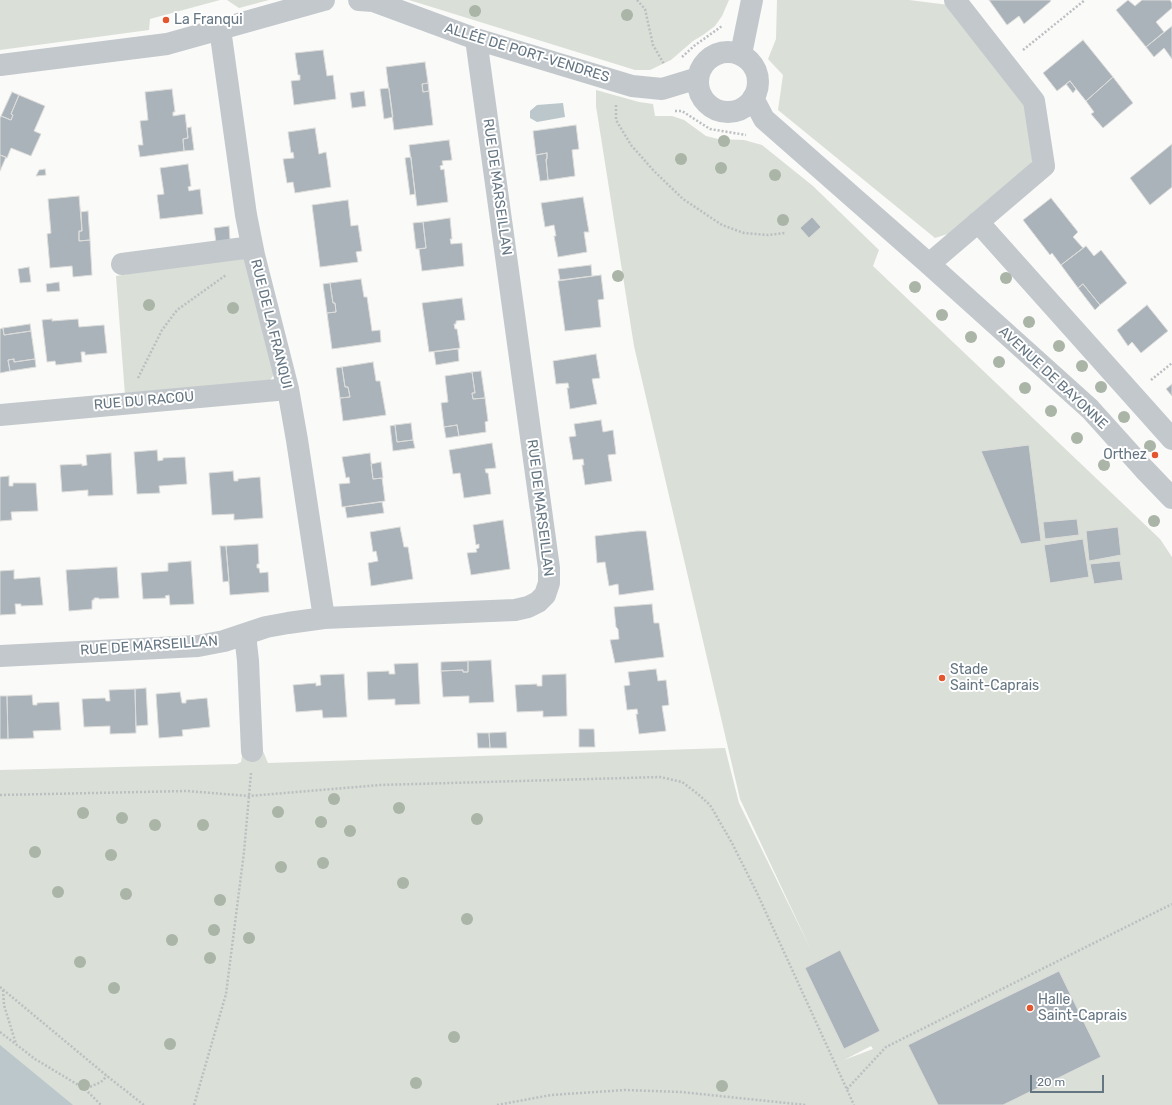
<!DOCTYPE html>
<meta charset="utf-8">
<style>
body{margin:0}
#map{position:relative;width:1172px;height:1105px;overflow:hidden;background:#fafaf8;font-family:Rubik,sans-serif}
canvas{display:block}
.scale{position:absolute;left:1030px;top:1075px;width:74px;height:18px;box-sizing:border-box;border:2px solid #657683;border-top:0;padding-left:5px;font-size:12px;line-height:14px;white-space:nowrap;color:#657683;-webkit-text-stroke:3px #fff;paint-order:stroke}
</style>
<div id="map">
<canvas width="1172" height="1105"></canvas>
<div class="scale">20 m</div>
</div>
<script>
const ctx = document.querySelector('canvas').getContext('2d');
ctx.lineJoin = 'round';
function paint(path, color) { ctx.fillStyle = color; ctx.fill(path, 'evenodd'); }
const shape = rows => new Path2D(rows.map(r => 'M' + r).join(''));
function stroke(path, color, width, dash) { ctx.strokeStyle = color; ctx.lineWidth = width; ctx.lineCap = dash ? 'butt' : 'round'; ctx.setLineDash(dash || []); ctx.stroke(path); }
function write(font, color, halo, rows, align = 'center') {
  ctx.font = font + ' Rubik,sans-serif'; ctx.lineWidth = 4; ctx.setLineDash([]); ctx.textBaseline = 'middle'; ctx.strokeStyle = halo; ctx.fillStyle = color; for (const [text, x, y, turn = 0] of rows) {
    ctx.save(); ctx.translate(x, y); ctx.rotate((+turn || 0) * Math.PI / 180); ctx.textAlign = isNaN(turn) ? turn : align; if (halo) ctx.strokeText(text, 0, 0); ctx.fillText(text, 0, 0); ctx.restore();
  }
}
paint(shape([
 [0,0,220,0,150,19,149,30,0,50],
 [227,0,269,0,239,8],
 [409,0,729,0,722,16,715,26,703,35,693,41,671,60,650,70,635,70],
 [777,0,909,0,949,5,1025,105,1034,150,1031,166,954,232,935,238,778,110,783,75,768,59,776,39],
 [596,90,639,102,653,104,655,116,672,116,684,120,706,136,718,139,744,140,762,145,813,186,879,250,873,266,1160,539,1172,557,1172,1105,0,1105,0,770,237,764,241,762,242,756,245,752,252,751,263,751,268,763,725,748,739,803,811,950,740,799,634,346,596,106],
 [871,1046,873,1049,844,1060],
 [245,255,273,370,273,376,270,380,125,395,116,276]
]), '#dadfd7');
paint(shape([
 [563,103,565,117,537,122,530,118,530,111,537,105],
 [0,1045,73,1105,0,1105]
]), '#bbc7cb');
const building = shape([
 [989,0,1050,0,1051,1,1024,24,1019,16,1007,25,989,0],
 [1128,0,1135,6,1142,0,1170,0,1172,3,1172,8,1156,22,1164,32,1146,47,1116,10,1128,0],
 [1172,26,1172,59,1164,48,1154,57,1146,47,1172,26],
 [1083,40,1113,77,1086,101,1070,81,1057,91,1043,73,1083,40],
 [323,50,327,76,333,75,336,99,294,105,291,81,300,80,300,75,298,75,295,53,323,50],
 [425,62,428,83,422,84,423,92,429,91,433,125,394,130,386,67,425,62],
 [1113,77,1133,103,1103,128,1091,114,1094,112,1086,101,1113,77],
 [1070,81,1076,89,1073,93,1066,84,1070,81],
 [428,83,429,91,423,92,422,84,428,83],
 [389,88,393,117,384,119,380,89,389,88],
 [172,89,175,112,173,112,173,116,185,114,188,138,183,139,184,151,140,157,138,145,143,145,140,121,148,120,145,92,172,89],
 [364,91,366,106,352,108,350,93,364,91],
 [12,92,19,95,11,114,13,115,11,120,1,116,12,92],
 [19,95,45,106,34,131,41,134,31,156,11,148,7,158,0,155,0,118,1,116,11,120,13,115,11,114,19,95],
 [576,125,579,149,572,150,575,176,548,180,546,159,547,159,547,153,536,155,533,131,576,125],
 [191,127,194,150,184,151,183,139,188,138,187,128,191,127],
 [315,128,319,154,326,152,331,187,295,193,293,182,287,183,283,159,294,158,293,152,291,153,288,132,315,128],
 [449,140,452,160,442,161,443,165,440,166,441,170,444,169,448,202,417,206,409,145,449,140],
 [1172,144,1172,187,1150,205,1130,178,1172,144],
 [547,153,547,159,546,159,548,180,540,181,536,155,547,153],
 [0,155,6,157,0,171,0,155],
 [411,157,415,194,410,195,405,158,411,157],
 [188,164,191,186,188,187,189,191,200,189,203,214,160,219,157,195,164,194,160,168,188,164],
 [45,169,46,175,36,176,39,170,45,169],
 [79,196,82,231,79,231,79,241,90,240,92,275,73,277,72,266,50,268,47,234,51,233,48,199,79,196],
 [583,197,589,232,584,232,587,252,558,257,554,236,556,236,554,225,545,227,541,203,583,197],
 [1051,198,1078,232,1073,237,1083,248,1061,265,1052,253,1050,255,1023,220,1051,198],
 [348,200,351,226,358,225,362,251,356,252,358,262,320,267,312,205,348,200],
 [88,211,90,240,79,241,79,231,82,231,81,212,88,211],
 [812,217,821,227,809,238,800,228,812,217],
 [450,218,452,239,450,239,451,244,462,243,464,266,422,271,419,249,426,248,423,222,450,218],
 [423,222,426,248,416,249,413,223,423,222],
 [229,226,230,240,216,242,214,228,229,226],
 [1086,246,1094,256,1101,250,1127,283,1100,305,1083,284,1078,288,1061,265,1086,246],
 [591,265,592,276,560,280,558,269,591,265],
 [29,267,31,282,20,283,18,269,29,267],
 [601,275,604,299,598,300,601,327,565,331,558,281,601,275],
 [361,279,364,297,367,297,372,331,380,330,381,342,332,349,327,313,336,312,335,303,333,303,330,283,361,279],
 [59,282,60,291,47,292,46,284,59,282],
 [330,283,333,303,335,303,336,312,327,313,323,284,330,283],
 [1083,284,1100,305,1095,310,1078,288,1083,284],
 [462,298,465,320,456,321,456,324,454,324,455,329,457,329,460,348,429,352,422,303,462,298],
 [1147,305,1168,331,1141,353,1132,342,1128,346,1117,330,1147,305],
 [52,319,52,321,78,319,79,327,104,325,107,353,85,355,85,352,81,352,82,362,56,365,55,361,47,362,42,320,52,319],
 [30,324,31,331,4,335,3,328,30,324],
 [3,328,4,335,31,331,35,359,14,362,14,359,8,360,10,371,0,373,0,329,3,328],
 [458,349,459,361,436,365,434,352,458,349],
 [596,354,600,378,592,379,597,404,570,409,567,388,569,388,568,383,556,384,553,361,596,354],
 [14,359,14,362,35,359,36,367,10,371,8,360,14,359],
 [373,362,376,381,380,381,386,415,343,421,340,398,350,397,348,387,345,387,342,367,373,362],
 [342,367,345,387,348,387,350,397,340,398,336,368,342,367],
 [481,371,485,398,473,399,472,393,475,393,472,372,481,371],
 [472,372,475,393,472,393,473,399,485,398,488,421,485,422,486,432,459,436,457,425,444,427,441,403,448,402,445,376,472,372],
 [1172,384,1172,396,1166,389,1172,384],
 [601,420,603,432,613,430,616,454,608,455,612,481,585,485,582,465,584,465,583,459,573,460,569,437,576,436,574,424,601,420],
 [411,423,413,440,397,442,395,425,411,423],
 [395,425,397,442,413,440,415,448,393,451,390,426,395,425],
 [457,425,459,436,446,438,444,427,457,425],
 [492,443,496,468,485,469,486,473,488,473,491,494,464,498,460,473,453,474,449,450,492,443],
 [1029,445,1041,541,1021,544,981,451,1029,445],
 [157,450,158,461,163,460,163,458,185,457,187,484,159,486,160,493,137,494,134,452,157,450],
 [111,453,113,495,88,496,88,490,62,492,60,465,82,464,82,466,87,465,86,455,111,453],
 [370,453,373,479,382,478,385,501,342,507,339,484,350,483,349,477,346,478,342,457,370,453],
 [381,462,383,478,373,479,371,464,381,462],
 [233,471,234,481,238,481,238,479,260,477,263,518,234,520,234,514,212,515,209,473,233,471],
 [9,476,9,486,13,486,13,483,36,483,38,511,11,512,12,520,0,521,0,477,9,476],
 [382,502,384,513,347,518,345,507,382,502],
 [1077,519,1079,535,1045,539,1043,522,1077,519],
 [503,520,510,569,471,575,467,553,477,552,476,549,479,548,479,544,476,545,473,525,503,520],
 [400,527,404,547,408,547,413,579,371,586,368,563,378,561,376,551,373,552,370,532,400,527],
 [1118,527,1121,555,1089,561,1086,531,1118,527],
 [637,531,646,531,654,590,619,595,618,584,609,586,605,562,597,563,595,536,637,531],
 [1083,539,1089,577,1050,583,1044,545,1083,539],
 [258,544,259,564,257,564,257,568,259,568,260,573,268,572,269,592,230,595,226,546,258,544],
 [220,546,226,546,229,581,223,582,220,546],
 [191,561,194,604,170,605,169,595,165,596,166,598,143,599,141,573,168,571,168,563,191,561],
 [1120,561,1123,580,1094,584,1090,564,1120,561],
 [117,567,119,598,99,599,99,598,94,598,94,600,92,600,92,609,69,611,66,570,117,567],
 [14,570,14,579,40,577,43,605,21,606,21,604,15,604,16,614,0,615,0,571,14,570],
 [652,604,654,623,659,623,664,657,615,663,610,640,619,639,618,629,616,627,614,607,652,604],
 [491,660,494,702,469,703,469,696,443,697,441,671,463,670,463,672,468,672,468,661,491,660],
 [468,661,468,672,463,672,463,670,441,671,441,662,468,661],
 [418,663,420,704,395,705,395,699,368,700,367,672,389,671,389,674,395,674,394,664,418,663],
 [656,669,658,681,666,680,669,705,662,706,666,731,639,734,636,714,638,714,637,709,627,710,624,686,630,685,628,672,656,669],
 [344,674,347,717,323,718,322,710,296,712,293,685,316,683,316,686,321,685,320,675,344,674],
 [566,674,567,716,543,717,543,711,517,712,515,685,537,684,537,686,542,686,542,675,566,674],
 [146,688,148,725,136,726,135,689,146,688],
 [135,689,136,733,110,734,110,726,84,727,82,699,105,698,106,701,110,701,109,690,135,689],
 [180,692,182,703,186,703,186,700,207,698,210,727,182,730,183,736,159,738,156,694,180,692],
 [32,695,33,705,37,705,37,703,59,702,61,730,33,731,34,738,8,739,7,696,32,695],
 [0,696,7,696,8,739,0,739,0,696],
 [579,729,594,729,595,747,579,747,579,729],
 [506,732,507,748,490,748,489,733,506,732],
 [477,733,489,733,490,748,478,748,477,733],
 [840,950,880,1031,844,1049,805,968,840,950],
 [1059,971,1101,1057,1003,1105,938,1105,908,1045,1059,971]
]);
paint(building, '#aab3b9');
stroke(building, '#dcdcda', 1);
stroke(shape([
 [637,0,645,9,653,45,664,64],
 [1023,50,1085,0],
 [682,57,694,46,722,26],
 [616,105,616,120,631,145,654,171,683,199,722,225,744,233,768,235,785,233],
 [675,111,682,111,710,129,746,135],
 [138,378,162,330,177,310,226,275],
 [1151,380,1172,363],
 [0,795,187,791,249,796,380,785,660,777,682,782,698,794,710,805,732,843,757,893,854,1105],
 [0,987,107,1076,144,1105],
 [3,990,4,1005,16,1044],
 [0,1032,35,1059,85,1089,101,1082,107,1076],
 [85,1089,101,1105],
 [847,1089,886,1047,1172,904],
 [194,1105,226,994,244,852,251,773],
 [497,1105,551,1095,625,1090,681,1092,806,1105]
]), '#bbbfc2', 2.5, [2, 2]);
stroke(shape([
 [359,0,373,1,476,39,632,86,662,89,698,78],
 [220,29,246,215,254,255,288,389,297,440,324,618],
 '698 82a30 30 0 1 1 60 0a30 30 0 1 1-60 0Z',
 [741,54,752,0],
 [0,65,167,44,324,0],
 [753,98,764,119,929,264,1090,409,1144,469,1172,498],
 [978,222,1172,439],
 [122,264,252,247],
 [929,264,1044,166,1034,101,955,0],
 [0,415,288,389],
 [245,634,248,661,252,751],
 [0,656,198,646,224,641,266,627,288,623,324,618,515,610,528,607,538,602,545,595,549,583,549,568,476,39]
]), '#c3c8cc', 22);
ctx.fillStyle = '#aab4a7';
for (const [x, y] of [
 [475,11],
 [627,15],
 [724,141],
 [681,159],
 [721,168],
 [775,175],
 [783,220],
 [618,276],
 [1006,278],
 [915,287],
 [149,305],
 [233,308],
 [942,315],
 [1029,322],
 [971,337],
 [1059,346],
 [999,362],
 [1082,366],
 [1101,387],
 [1025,388],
 [1051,411],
 [1124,417],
 [1077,438],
 [1150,446],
 [1104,465],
 [1154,521],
 [334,799],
 [399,808],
 [278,812],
 [83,813],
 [122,818],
 [477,819],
 [321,822],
 [155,825],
 [203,825],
 [350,831],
 [35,852],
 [111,855],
 [323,863],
 [281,867],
 [403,883],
 [58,892],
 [126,894],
 [220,900],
 [467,919],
 [214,930],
 [249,938],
 [172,940],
 [210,958],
 [80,962],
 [114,988],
 [454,1037],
 [170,1044],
 [416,1083],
 [84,1085],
 [722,1086]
]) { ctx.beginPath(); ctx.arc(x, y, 6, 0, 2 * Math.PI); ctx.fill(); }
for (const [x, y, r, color] of [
 [166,20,4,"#e4572e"],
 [1155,455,4,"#e4572e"],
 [942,678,4,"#e4572e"],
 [1030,1008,4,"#e4572e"]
]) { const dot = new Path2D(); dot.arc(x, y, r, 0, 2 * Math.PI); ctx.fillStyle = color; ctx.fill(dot); stroke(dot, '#fff', 1.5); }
write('14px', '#657683', '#fff', [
 ["La Franqui",174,20],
 ["Orthez",1147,455,"right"],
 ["Stade",950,670],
 ["Saint-Caprais",950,686],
 ["Halle",1038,1000],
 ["Saint-Caprais",1038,1016]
], 'left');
write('14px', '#657683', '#fff', [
 ["ALLÉE DE PORT-VENDRES",527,53,17],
 ["RUE DE MARSEILLAN",497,187,82],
 ["RUE DE LA FRANQUI",271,324,76],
 ["AVENUE DE BAYONNE",1053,378,43],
 ["RUE DU RACOU",144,401,-5],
 ["RUE DE MARSEILLAN",540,508,83],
 ["RUE DE MARSEILLAN",149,646,-4]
]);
</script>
